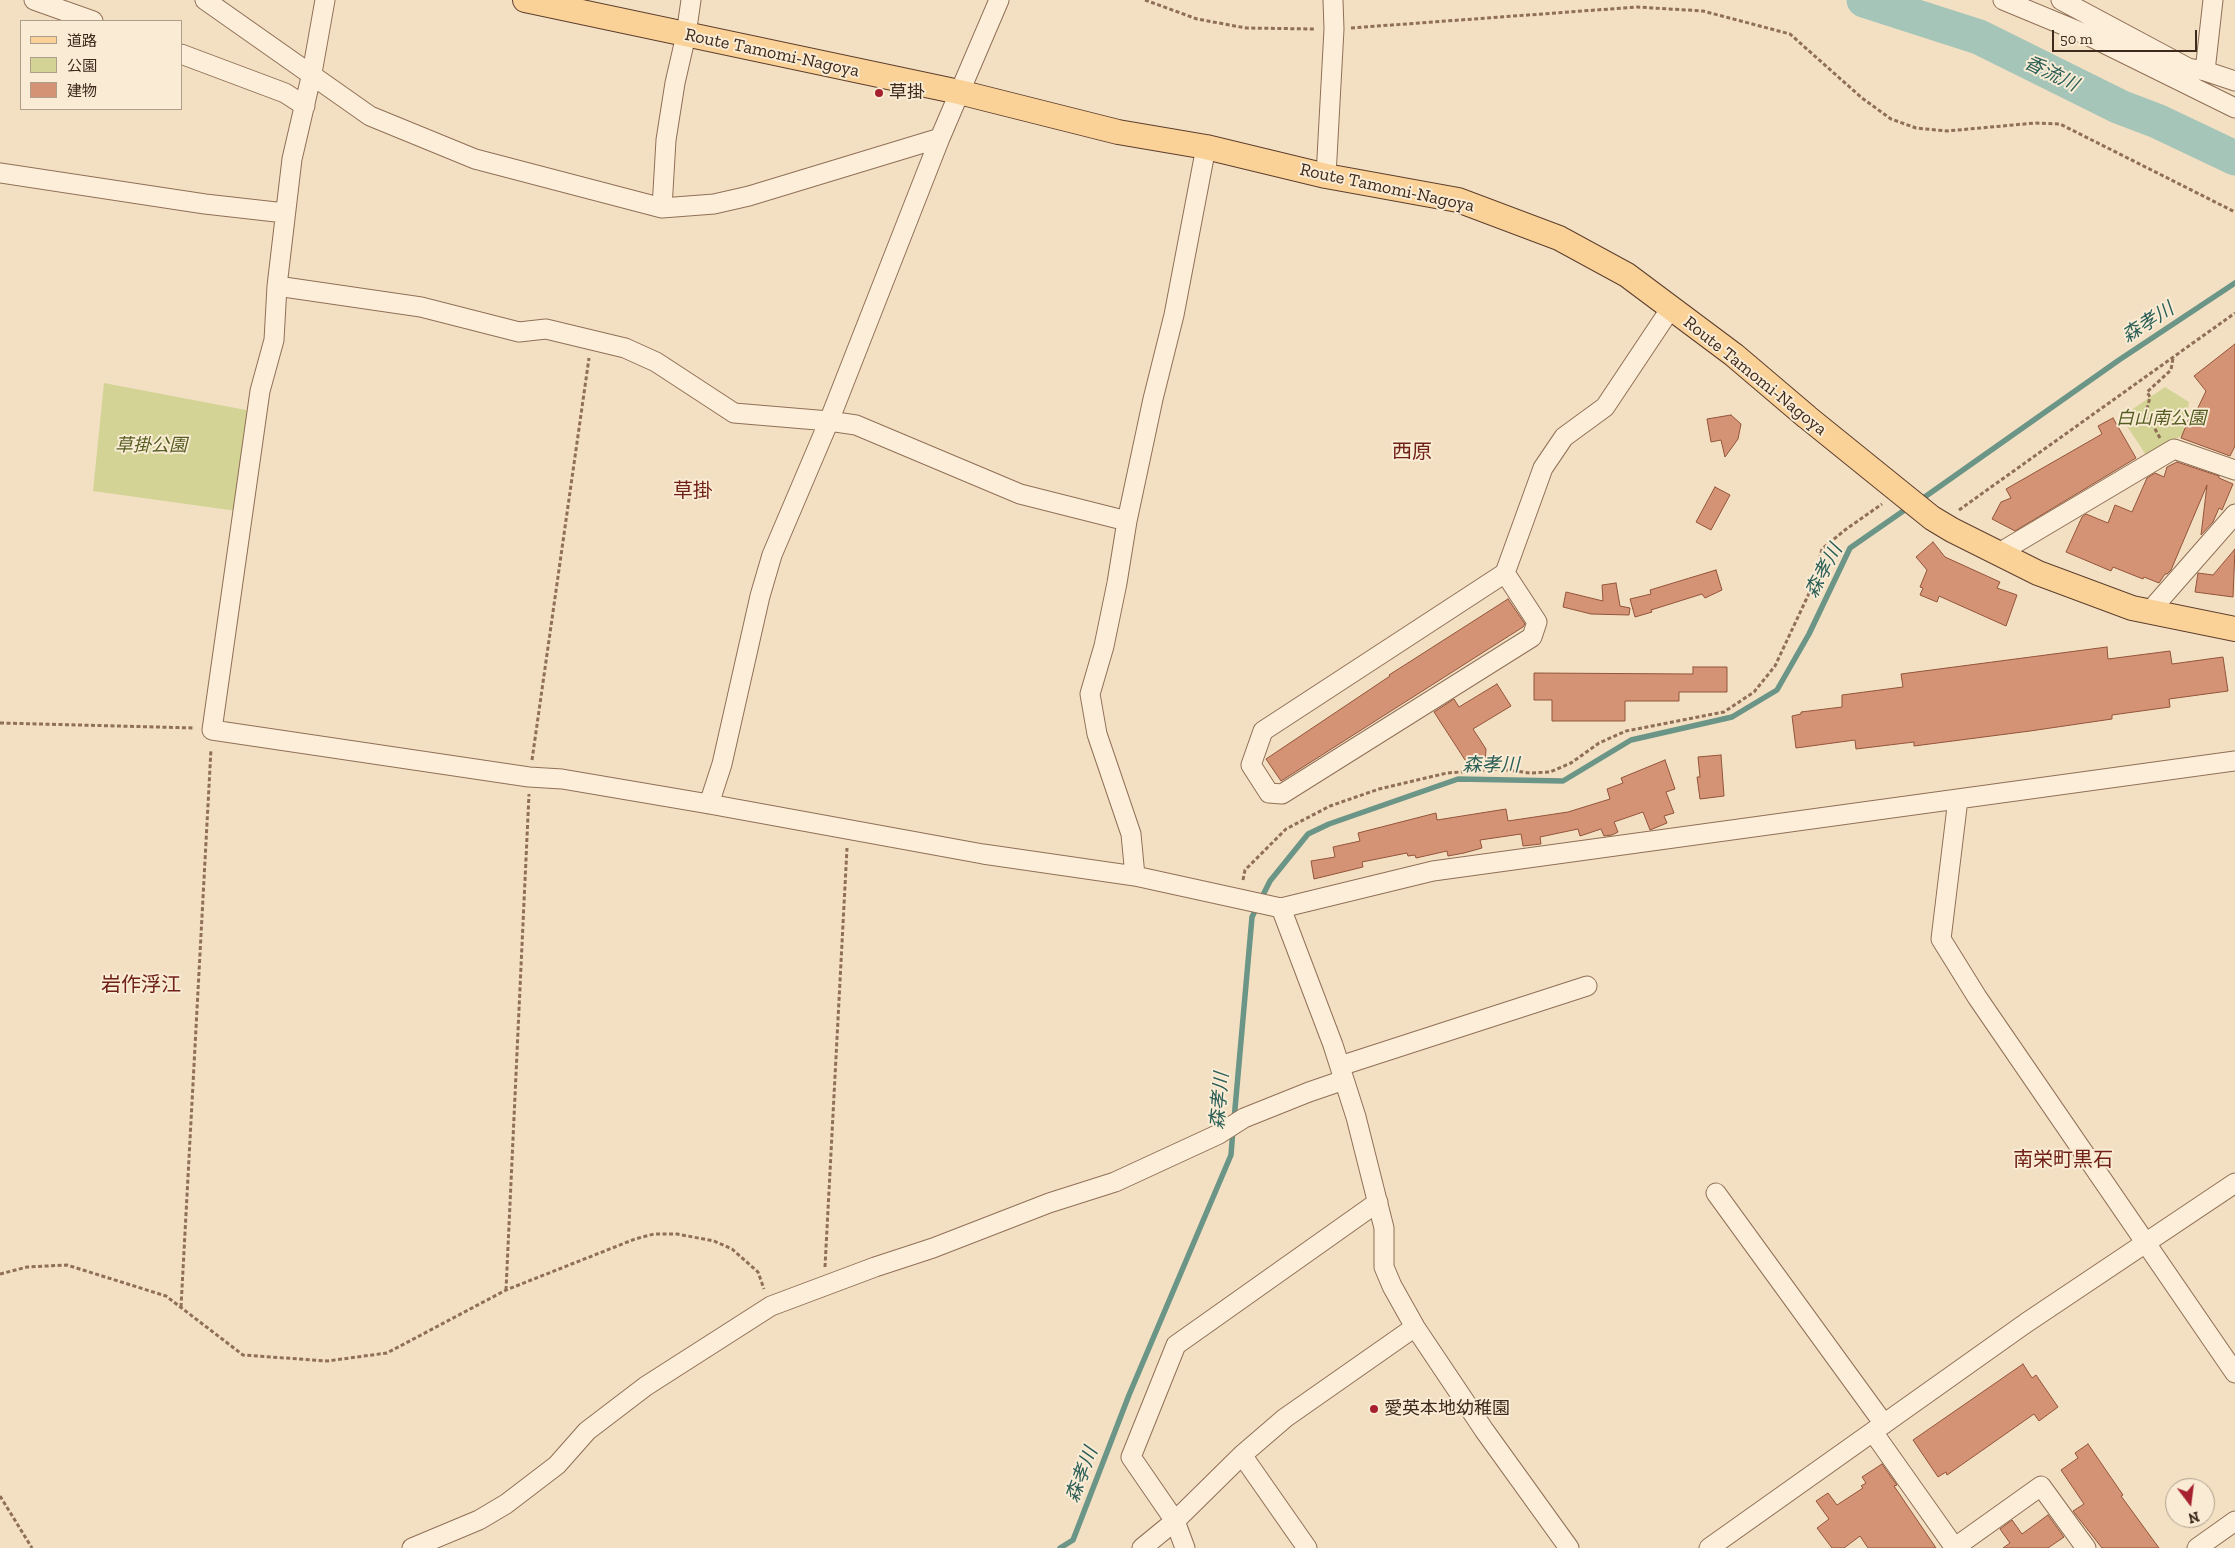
<!DOCTYPE html>
<meta charset="utf-8">
<style>
body{margin:0}
#map{position:relative;width:2235px;height:1548px;overflow:hidden;background:#f3e0c3;font-family:"Zilla Slab","Noto Sans JP",serif}
canvas{display:block}
.legend{position:absolute;left:20px;top:20px;width:162px;height:90px;box-sizing:border-box;background:#f9ebd4;border:1px solid #ae9e8b;margin:0;padding:6px 9px;list-style:none;font-size:15px;color:#3e2a1d}
.legend li{display:flex;align-items:center;gap:10px;height:25px}
.legend b{width:25px;border:1px solid #ae9e8b}
.north{position:absolute;left:2165px;top:1478px;width:50px;height:50px;box-sizing:border-box;background:#f9ebd4;border:1px solid #ae9e8b;border-radius:50%;rotate:165deg;font-size:14px;font-weight:700;line-height:20px;text-align:center;color:#3e2a1d}
.north::after{content:'';display:block;margin:auto;width:18px;height:22px;background:#a6202f;clip-path:polygon(50% 0,100% 100%,50% 72%,0 100%)}
.scale{position:absolute;left:2052px;top:30px;width:145px;height:22px;box-sizing:border-box;border:2px solid #3e2a1d;border-top:0;padding-left:6px;font-size:15px;line-height:18px;white-space:nowrap;color:#3e2a1d;-webkit-text-stroke:4px #f9ebd4;paint-order:stroke}
</style>
<div id="map">
<canvas width="2235" height="1548"></canvas>
<ul class="legend">
<li><b style="height:6px;background:#fad197"></b>道路</li>
<li><b style="height:14px;background:#d2d395"></b>公園</li>
<li><b style="height:14px;background:#d59375"></b>建物</li>
</ul>
<div class="north">N</div>
<div class="scale">50 m</div>
</div>
<script>
const ctx = document.querySelector('canvas').getContext('2d');
ctx.lineJoin = 'round';
function paint(path, color) { ctx.fillStyle = color; ctx.fill(path, 'evenodd'); }
const shape = rows => new Path2D(rows.map(r => 'M' + r).join(''));
function stroke(path, color, width, dash) { ctx.strokeStyle = color; ctx.lineWidth = width; ctx.lineCap = dash ? 'butt' : 'round'; ctx.setLineDash(dash || []); ctx.stroke(path); }
function write(font, color, halo, rows, align = 'center') {
  ctx.font = font + ' "Zilla Slab","Noto Sans JP",serif'; ctx.lineWidth = 4; ctx.setLineDash([]); ctx.textBaseline = 'middle'; ctx.strokeStyle = halo; ctx.fillStyle = color; for (const [text, x, y, turn = 0] of rows) {
    ctx.save(); ctx.translate(x, y); ctx.rotate((+turn || 0) * Math.PI / 180); ctx.textAlign = isNaN(turn) ? turn : align; if (halo) ctx.strokeText(text, 0, 0); ctx.fillText(text, 0, 0); ctx.restore();
  }
}
paint(shape([
 [104,383,251,411,237,511,93,491],
 [2165,387,2189,402,2183,435,2146,455,2121,417]
]), '#d2d395');
stroke(shape([
 [1919,501,2119,360,2235,283],
 [1234,1120,1252,917,1270,881,1308,834,1329,824,1458,779,1563,781,1631,740,1732,717,1777,690,1809,634,1850,548,1909,507],
 [1060,1548,1073,1540,1129,1395,1231,1155,1233,1129]
]), '#6b9586', 5.5);
stroke(shape([
 [1864,0,1979,37,2120,107,2157,121,2235,158]
]), '#a6c5b9', 35);
const building = shape([
 [2235,344,2235,446,2230,456,2181,438,2190,416,2193,418,2206,391,2194,376,2235,344],
 [1731,415,1741,424,1738,439,1725,457,1721,440,1711,442,1707,419,1731,415],
 [2113,418,2136,458,2015,531,1992,519,2001,502,2011,498,2006,489,2102,434,2098,426,2113,418],
 [2177,462,2219,476,2219,478,2233,484,2222,510,2219,508,2213,522,2201,535,2207,485,2171,570,2167,574,2165,574,2159,583,2144,577,2143,579,2113,567,2111,571,2066,552,2082,517,2086,514,2108,523,2115,505,2132,512,2147,478,2155,473,2164,477,2167,467,2177,462],
 [1715,487,1730,495,1711,530,1696,522,1715,487],
 [1933,542,1945,557,2000,582,1997,588,2017,595,2006,626,1939,596,1937,602,1920,595,1923,588,1920,587,1927,570,1916,557,1933,542],
 [2235,549,2233,597,2195,592,2198,573,2213,575,2235,549],
 [1716,570,1722,590,1705,598,1702,594,1651,610,1652,612,1635,617,1630,599,1651,594,1650,590,1716,570],
 [1616,583,1620,606,1630,608,1629,615,1591,614,1563,607,1566,592,1603,601,1602,585,1616,583],
 [1508,599,1525,624,1523,627,1281,781,1266,759,1390,676,1389,675,1508,599],
 [2107,647,2108,659,2170,651,2172,664,2223,657,2228,691,2169,699,2170,707,2112,715,2112,719,2030,731,1914,746,1914,742,1856,749,1855,740,1796,748,1792,716,1801,714,1801,712,1842,707,1842,695,1903,687,1901,674,2107,647],
 [1693,667,1727,667,1727,692,1679,692,1679,701,1625,701,1625,721,1552,721,1552,700,1534,700,1534,673,1693,674,1693,667],
 [1497,684,1511,706,1473,729,1486,749,1485,764,1467,763,1434,712,1454,699,1459,707,1497,684],
 [1721,755,1724,796,1700,799,1697,777,1700,777,1698,757,1721,755],
 [1665,760,1675,789,1666,792,1674,813,1664,816,1667,823,1650,830,1643,812,1614,822,1618,832,1612,835,1604,836,1601,829,1580,836,1578,829,1540,837,1541,844,1523,846,1521,834,1480,840,1482,848,1464,853,1448,856,1447,851,1416,858,1415,855,1408,856,1407,853,1362,862,1363,867,1314,879,1311,861,1335,857,1333,847,1360,841,1358,833,1436,813,1437,820,1506,809,1508,821,1568,812,1610,799,1607,789,1623,783,1621,778,1665,760],
 [2023,1364,2032,1378,2036,1375,2058,1407,2039,1421,2034,1414,1947,1475,1946,1472,1938,1477,1913,1440,2023,1364],
 [2088,1444,2123,1495,2121,1496,2159,1548,2102,1548,2073,1511,2084,1504,2061,1470,2078,1458,2075,1453,2088,1444],
 [1882,1464,1897,1485,1894,1486,1936,1548,1868,1548,1860,1536,1844,1548,1832,1548,1817,1528,1829,1519,1816,1501,1828,1493,1837,1505,1863,1488,1861,1486,1866,1483,1862,1477,1882,1464],
 [2048,1515,2064,1537,2048,1548,2003,1548,2010,1543,2000,1529,2012,1520,2022,1534,2048,1515]
]);
paint(building, '#d59375');
stroke(building, '#92543a', 1);
const minor = shape([
 [34,0,93,21],
 [205,0,370,116,475,159,662,208,714,204,749,196,940,138],
 [325,0,312,73,292,159,277,286,274,340,260,391,212,730,529,777,562,779,709,804,983,854,1135,876,1281,908,1333,1045,1356,1117,1384,1228,1384,1267,1392,1286,1415,1327,1484,1430,1569,1548],
 [2003,0,2085,34,2235,108],
 [2061,0,2188,68,2205,71,2235,81],
 [181,54,285,93,305,106],
 [2205,71,2213,0],
 [0,173,205,204,285,213],
 [1326,176,1334,29,1333,0],
 [662,208,666,140,675,83,686,35,691,0],
 [277,286,421,307,519,332,546,329,625,348,656,362,734,413,829,421,856,425,1020,494,1127,521],
 [1999,553,2174,449,2235,470],
 [1505,573,1537,622,1532,637,1282,794,1269,793,1251,765,1263,731,1505,573,1543,468,1564,437,1605,407,1671,308],
 [2149,612,2235,514],
 [1958,799,1941,939,1977,997,2235,1373],
 [709,804,722,764,760,596,772,555,829,421,940,138,999,0],
 [1135,876,1131,834,1097,734,1090,694,1104,646,1117,583,1127,521,1153,399,1174,315,1206,147],
 [1281,908,1433,871,2235,761],
 [1340,1066,1587,986],
 [1716,1193,1884,1424],
 [1873,1432,1955,1548],
 [1242,1455,1307,1548],
 [412,1548,479,1520,506,1504,557,1465,587,1431,646,1386,771,1306,875,1267,933,1248,1049,1203,1115,1182,1219,1134,1244,1118,1309,1092,1344,1080],
 [1142,1548,1175,1521,1242,1455,1285,1418,1415,1327],
 [1185,1548,1175,1521,1131,1457,1176,1345,1378,1202],
 [1709,1548,2026,1323,2235,1183],
 [1954,1548,2041,1486,2086,1548],
 [2197,1548,2235,1521]
]);
const major = shape([
 [525,0,959,92,1118,132,1206,147,1326,176,1458,200,1559,238,1627,275,1734,355,1807,417,1932,518,1952,530,2038,573,2132,608,2235,629]
]);
stroke(minor, '#906f57', 21);
stroke(major, '#5d3e2c', 26);
stroke(shape([
 [1145,0,1197,19,1246,28,1315,29],
 [1351,28,1637,7,1703,11,1790,34,1862,98,1891,119,1916,128,1947,131,2035,123,2060,124,2235,212],
 [2160,438,2146,413,2150,397,2147,392,2171,370,2173,358],
 [1959,510,2235,313],
 [0,723,195,728],
 [532,760,589,358],
 [1243,880,1245,870,1286,829,1330,806,1379,789,1447,773,1499,769,1530,773,1550,772,1571,763,1599,743,1626,731,1724,712,1754,692,1775,666,1812,587,1822,549,1845,530,1882,504],
 [825,1267,847,848],
 [0,1274,27,1267,67,1265,166,1296,243,1355,327,1361,387,1353,506,1290,635,1239,654,1234,677,1234,714,1241,732,1249,758,1272,764,1289],
 [506,1290,529,794],
 [181,1307,211,749],
 [0,1496,32,1548]
]), '#906f57', 3, [4, 2.5]);
stroke(minor, '#fceed8', 19);
stroke(major, '#fad197', 24);
for (const [x, y, r, color] of [
 [879,93,5,"#a6202f"],
 [1374,1409,5,"#a6202f"]
]) { const dot = new Path2D(); dot.arc(x, y, r, 0, 2 * Math.PI); ctx.fillStyle = color; ctx.fill(dot); stroke(dot, '#f9ebd4', 2); }
write('18px', '#3e2a1d', '#f9ebd4', [
 ["Route Tamomi-Nagoya",772,53,12],
 ["Route Tamomi-Nagoya",1387,188,12],
 ["Route Tamomi-Nagoya",1755,376,39]
]);
write('18px', '#3e2a1d', '#f9ebd4', [
 ["草掛",889,93],
 ["愛英本地幼稚園",1384,1409]
], 'left');
write('italic 18px', '#545d21', '#f9ebd4', [
 ["白山南公園",2161,419],
 ["草掛公園",151,446]
]);
write('italic 19px', '#2b5f57', '#f9ebd4', [
 ["香流川",2051,74,26],
 ["森孝川",2148,323,-33],
 ["森孝川",1824,571,-62],
 ["森孝川",1491,766],
 ["森孝川",1220,1101,-85],
 ["森孝川",1082,1475,-69]
]);
write('20px', '#702117', '#f9ebd4', [
 ["西原",1412,452],
 ["草掛",693,491],
 ["岩作浮江",141,985],
 ["南栄町黒石",2063,1160]
]);
</script>
